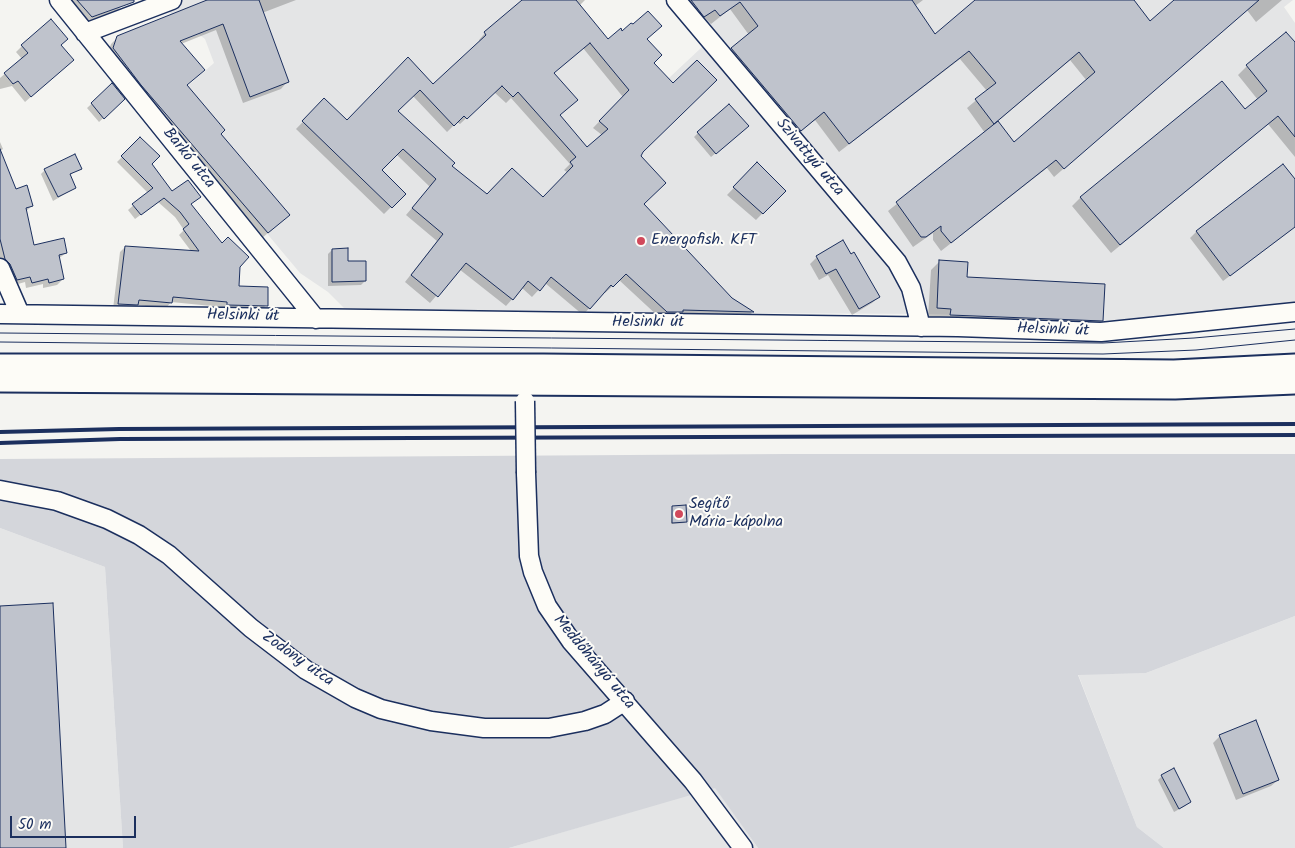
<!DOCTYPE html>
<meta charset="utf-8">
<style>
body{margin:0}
#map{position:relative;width:1295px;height:848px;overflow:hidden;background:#f4f4f1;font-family:Kalam,sans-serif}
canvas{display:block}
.scale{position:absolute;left:10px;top:816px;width:126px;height:22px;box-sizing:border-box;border:2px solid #1b2f5e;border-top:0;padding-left:6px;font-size:15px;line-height:18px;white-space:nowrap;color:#1b2f5e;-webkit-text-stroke:4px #fdfcf7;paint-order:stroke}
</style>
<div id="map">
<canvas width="1295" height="848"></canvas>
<div class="scale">50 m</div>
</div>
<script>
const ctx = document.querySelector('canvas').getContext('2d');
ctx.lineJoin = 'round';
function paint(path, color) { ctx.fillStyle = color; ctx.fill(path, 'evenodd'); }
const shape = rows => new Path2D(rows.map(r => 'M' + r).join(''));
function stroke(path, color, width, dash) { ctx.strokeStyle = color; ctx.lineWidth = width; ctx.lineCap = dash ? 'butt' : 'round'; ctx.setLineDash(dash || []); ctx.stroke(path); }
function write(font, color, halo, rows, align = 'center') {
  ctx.font = font + ' Kalam,sans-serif'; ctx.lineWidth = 4; ctx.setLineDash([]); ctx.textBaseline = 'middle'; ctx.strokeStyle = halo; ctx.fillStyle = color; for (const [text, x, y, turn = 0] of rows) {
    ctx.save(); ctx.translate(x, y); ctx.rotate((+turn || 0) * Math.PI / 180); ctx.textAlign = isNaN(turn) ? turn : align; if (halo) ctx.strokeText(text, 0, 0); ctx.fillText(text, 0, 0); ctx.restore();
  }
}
paint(shape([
 [153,0,571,0,654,92,717,33,690,0,1293,0,1284,7,1295,23,1295,302,1121,321,928,314,353,311,344,308,328,292,300,273,162,108,214,63,205,39],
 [0,528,105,567,123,848,0,848],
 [1295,616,1295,848,1164,848,1137,827,1078,674,1146,673],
 [715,787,758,848,509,848]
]), '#e4e5e6');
paint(shape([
 [785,454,1295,454,1295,616,1146,673,1078,675,1137,827,1164,848,758,848,715,788,509,848,123,848,105,567,0,528,0,459]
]), '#d4d6db');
paint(shape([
 [62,0,117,0,122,6,113,14,83,25],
 [212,0,296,0,262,13,287,82,281,89,243,103,216,30,181,44,186,85,282,221,261,239,107,55,111,44,118,37],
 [524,0,585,0,579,6,608,41,622,32,646,39,653,63,642,152,639,157,643,204,731,299,752,313,746,319,660,318,619,280,605,293,604,292,583,315,545,283,532,297,522,288,506,306,459,269,430,303,405,282,437,241,406,215,430,187,396,154,380,170,404,194,384,214,296,129,324,100,347,121,408,59,433,85,480,42,479,40,485,33],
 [583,48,623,97,593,128,602,135,587,149,559,115,552,74],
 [494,92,506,103,511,98,570,164,564,170,568,173,543,199,487,196,450,166,397,111,413,96,447,132,457,122,460,124],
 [674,0,923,0,915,6,935,36,977,0,1132,0,1149,23,1176,0,1282,0,1256,22,1247,10,1054,177,1047,168,941,251,933,240,933,233,913,247,888,211,985,133,967,108,987,91,960,59,839,152,815,120,791,139,723,58,749,35,730,9,711,24,705,18,695,24],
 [1070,60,1087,81,1014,144,997,122],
 [1295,44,1295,157,1268,124,1111,253,1072,206,1081,197,1245,110,1258,100,1238,75,1247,66],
 [22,46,60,46,66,66,25,102,12,86,0,89,0,78,22,59,16,52],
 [112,85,124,99,99,122,87,108],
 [743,130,711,157,694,137,698,133],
 [140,139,150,164,172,193,190,205,238,266,238,288,266,305,261,310,222,309,222,307,171,302,166,308,137,305,132,310,113,309,120,252,125,247,191,251,179,235,184,230,175,217,158,202,135,219,128,210,148,193,117,162],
 [0,142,3,149,0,151,16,190,32,206,25,212,33,246,66,253,58,259,63,279,57,285,43,288,43,284,26,288,25,282,11,286,0,266],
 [757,164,784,191,756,220,727,195],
 [80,168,69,176,75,188,53,201,41,174,45,170],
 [1295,181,1295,227,1223,281,1190,238,1197,231],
 [843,242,879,297,872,303,852,315,828,275,819,280,810,264,817,257],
 [332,250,365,281,361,285,328,286,328,254],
 [940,261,966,279,1102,321,1093,330,942,323,942,318,928,317,931,270],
 [672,507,686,521,684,523,671,524],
 [1220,736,1278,780,1271,786,1236,800,1213,743],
 [1162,776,1190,802,1185,806,1174,812,1158,780]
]), '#0003');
const building = shape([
 [77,0,134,0,134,2,92,17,77,0],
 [207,0,259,0,289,82,250,97,223,24,180,41,205,70,187,85,225,130,221,134,290,215,268,233,141,85,113,48,117,36,207,0],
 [522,0,576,0,608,39,621,28,622,31,631,23,633,24,648,11,662,26,647,39,662,55,654,63,673,83,697,60,717,80,643,152,641,156,666,183,644,204,732,298,754,312,683,310,683,312,667,312,626,274,613,287,611,285,590,309,551,277,540,291,528,281,513,300,466,263,438,297,411,275,443,234,412,208,436,179,403,149,382,170,406,194,392,208,302,121,324,98,347,120,408,57,433,84,486,35,484,32,522,0],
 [590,43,629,90,599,121,608,129,587,147,560,115,578,100,554,73,590,43],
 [502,86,513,97,518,92,576,157,570,162,573,166,543,197,512,168,487,194,452,166,455,163,398,111,420,90,454,126,464,116,467,119,502,86],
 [691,0,912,0,935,34,975,0,1134,0,1150,21,1174,0,1259,0,1064,169,1056,160,951,243,941,231,941,226,926,237,921,237,896,202,998,121,1014,142,1095,72,1079,52,994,124,975,99,996,83,969,51,849,144,824,112,801,131,731,48,758,26,740,2,720,16,715,10,704,17,691,0],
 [51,19,68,39,61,45,74,60,31,97,18,81,13,84,4,73,28,53,21,45,51,19],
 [1286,32,1295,42,1295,137,1278,116,1120,245,1080,197,1222,81,1245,109,1267,91,1246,65,1286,32],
 [112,83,125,99,104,119,91,103,112,83],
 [729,104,749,126,716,154,697,132,729,104],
 [140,137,160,156,152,164,172,191,188,180,201,197,191,204,222,243,228,237,249,257,240,267,239,286,268,287,268,306,227,305,227,302,173,297,172,303,139,300,138,305,118,304,125,246,199,251,183,229,189,224,180,212,164,198,141,215,132,204,153,188,121,156,140,137],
 [0,149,16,189,27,185,33,206,26,208,34,245,64,238,67,253,59,255,64,279,49,283,48,279,32,283,30,277,17,280,10,264,5,259,0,239,0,149],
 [75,154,82,169,70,174,76,188,58,197,44,169,75,154],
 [757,162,786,191,763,214,733,187,757,162],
 [1283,164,1295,179,1295,227,1230,276,1196,231,1283,164],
 [843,240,851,254,854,252,880,297,859,309,836,269,826,274,816,256,843,240],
 [348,248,348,261,366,261,366,281,332,282,332,249,348,248],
 [939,260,968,262,967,277,1105,284,1103,321,950,315,951,309,937,308,939,260],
 [686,505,687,522,672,523,672,506,686,505],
 [53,603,66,848,0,848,0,606,53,603],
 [1256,720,1279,780,1243,794,1219,735,1256,720],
 [1174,768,1191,802,1179,809,1161,775,1174,768]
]);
paint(building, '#bfc3cc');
stroke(building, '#1b2f5e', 1);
const minor = shape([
 [59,0,316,319],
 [676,0,897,262,911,288,921,327],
 [85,33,172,0],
 [0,268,20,314],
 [0,314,958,327,1101,332,1295,312],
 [526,473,529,556,533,572,547,606,571,641,693,781,743,848],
 [0,490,57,501,107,519,139,535,169,555,251,628,306,670,355,698,381,709,431,721,484,728,549,728,585,721,605,714,625,701]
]);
const major = shape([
 [0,365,543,365,1174,371,1295,365],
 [0,381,1175,388,1295,383]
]);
stroke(minor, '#1b2f5e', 21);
stroke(major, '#1b2f5e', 25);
stroke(minor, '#fdfcf7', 18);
stroke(major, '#fdfcf7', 21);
stroke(shape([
 [0,333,1103,343,1194,338,1295,329],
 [0,342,1103,354,1196,350,1295,340]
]), '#1b2f5e', 1);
stroke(shape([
 [0,432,119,429,1295,424],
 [0,443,120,439,1295,435]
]), '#1b2f5e', 4);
const minorBridge = shape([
 [525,401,526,473]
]);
stroke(minorBridge, '#1b2f5e', 21, []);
stroke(minorBridge, '#fdfcf7', 18);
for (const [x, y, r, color] of [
 [641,241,5,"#d1495b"],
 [679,514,5,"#d1495b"]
]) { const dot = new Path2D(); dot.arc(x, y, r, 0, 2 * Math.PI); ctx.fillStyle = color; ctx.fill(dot); stroke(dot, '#fdfcf7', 2); }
write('16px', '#1b2f5e', '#fdfcf7', [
 ["Szivattyú utca",809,158,50],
 ["Barkó utca",188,159,51],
 ["Helsinki út",243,317,1],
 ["Helsinki út",648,323],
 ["Helsinki út",1053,331,2],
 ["Zodony utca",297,660,35],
 ["Meddőhányó utca",593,663,50]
]);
write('16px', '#1b2f5e', '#fdfcf7', [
 ["Energofish. KFT",651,241],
 ["Segítő",689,505],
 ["Mária-kápolna",689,523]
], 'left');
</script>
